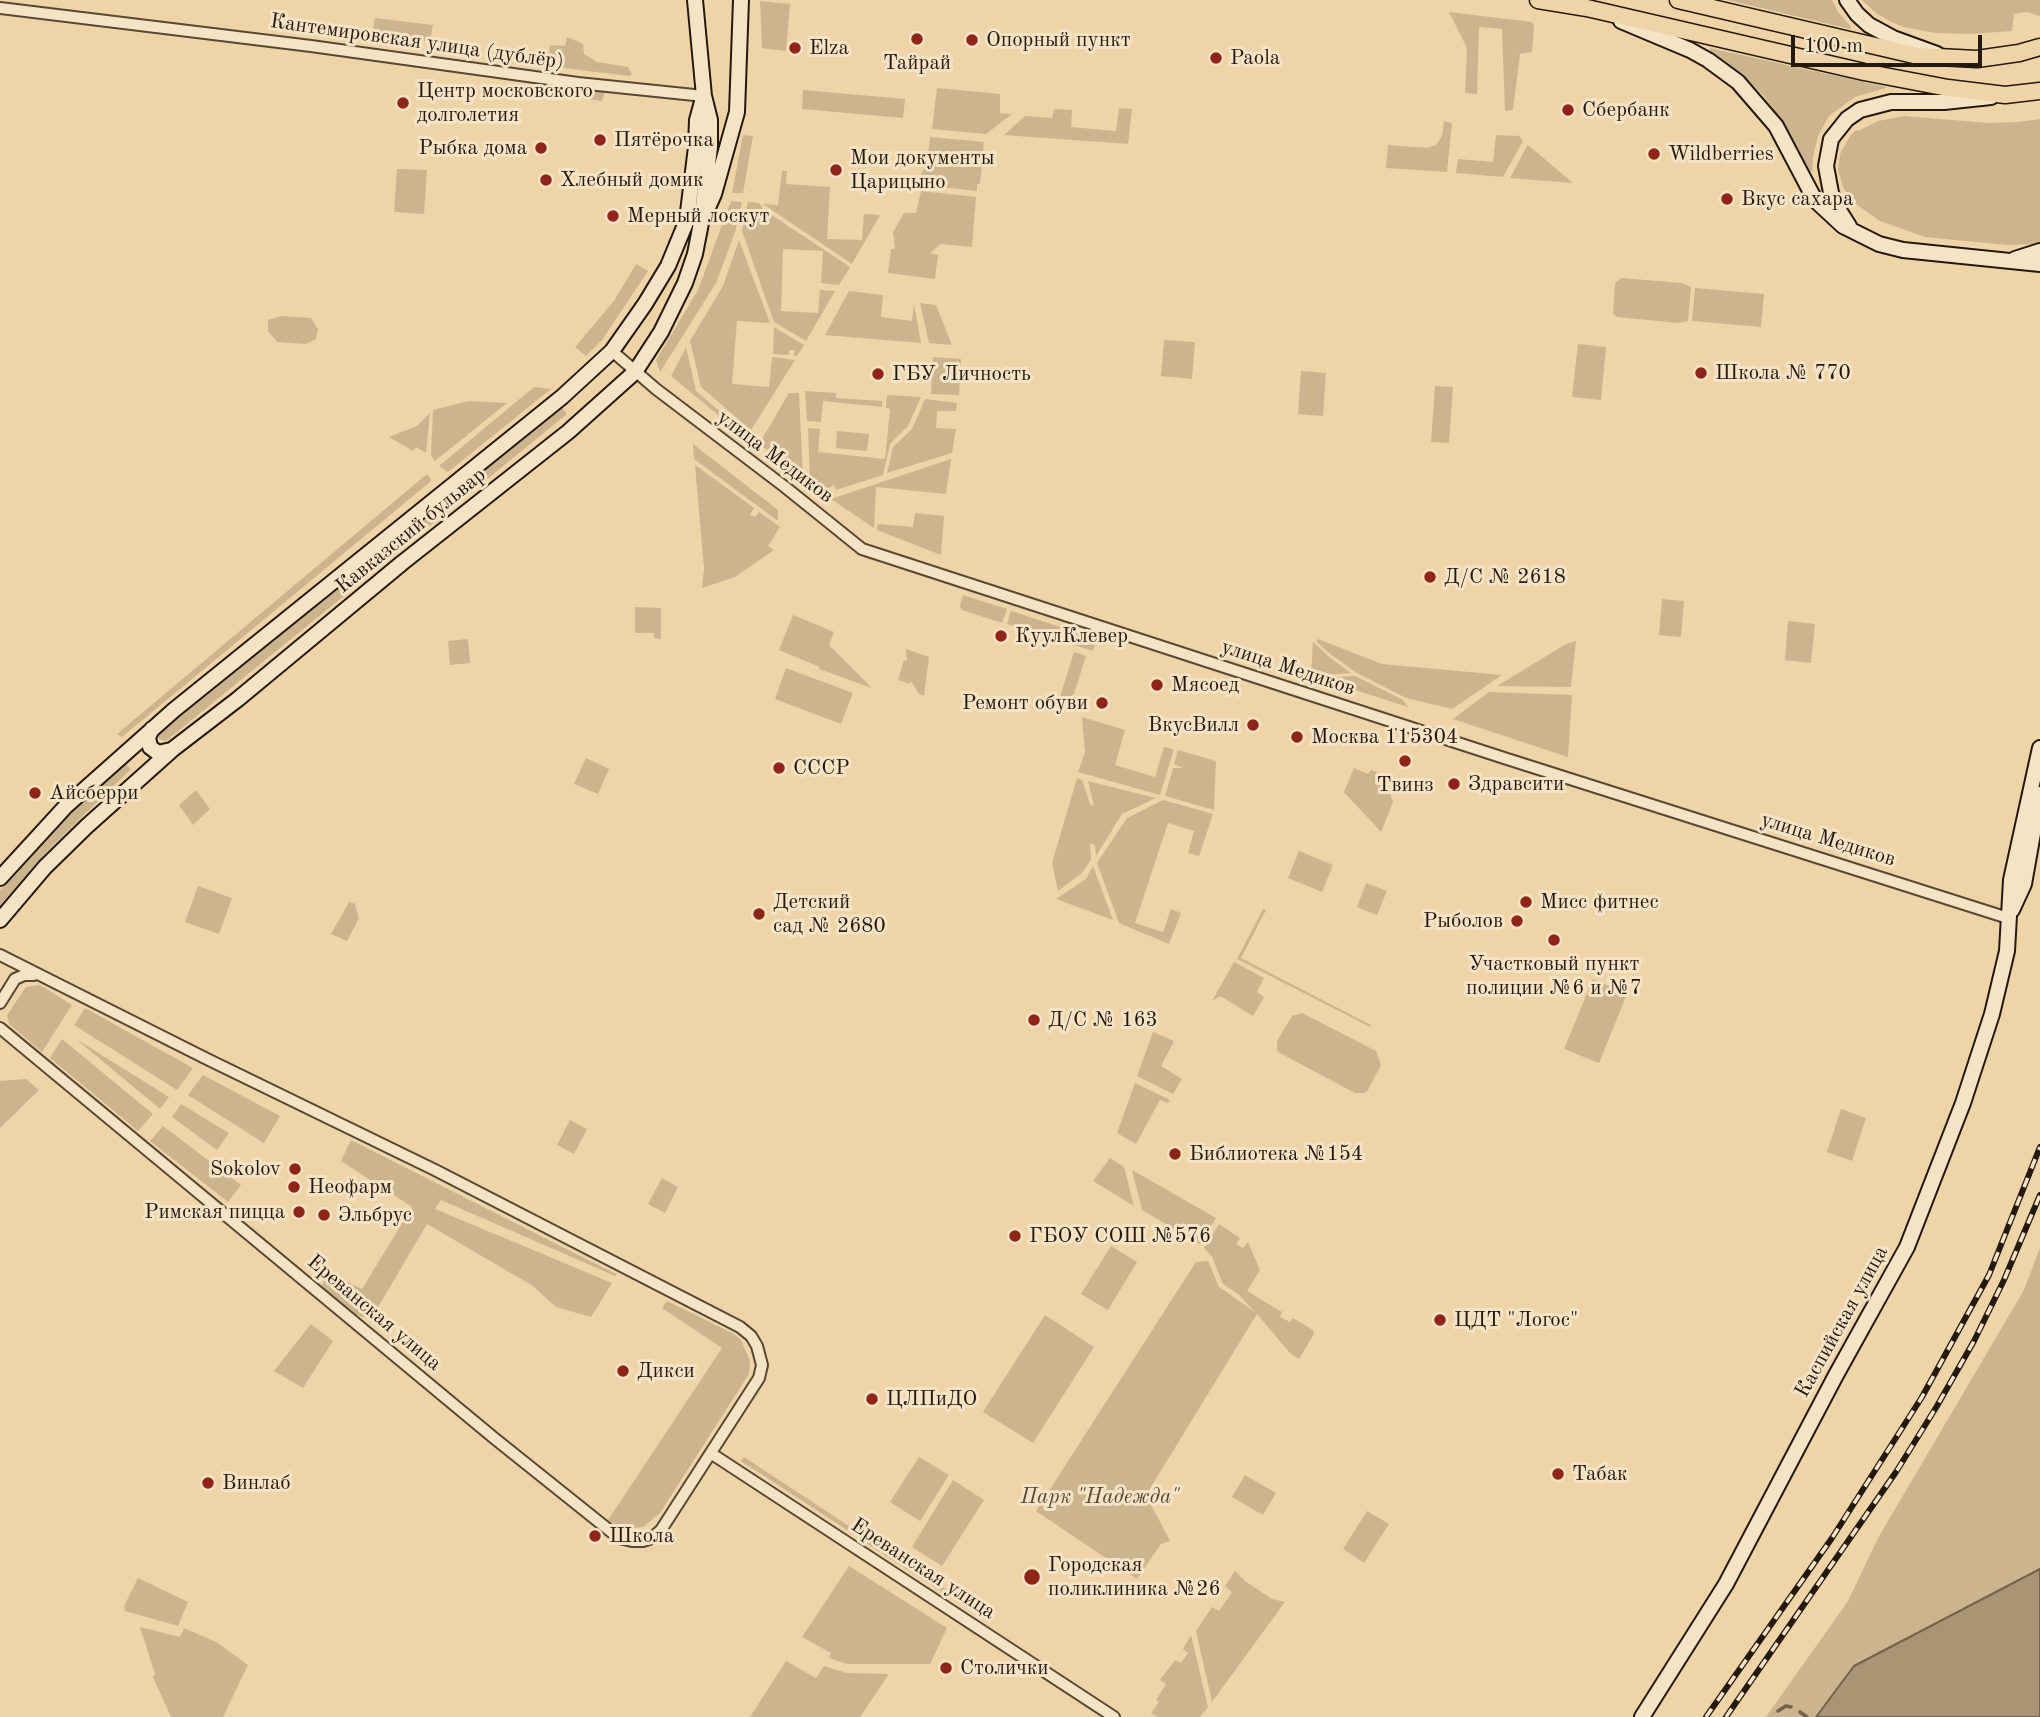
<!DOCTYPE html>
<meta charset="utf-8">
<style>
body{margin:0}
#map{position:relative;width:2040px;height:1717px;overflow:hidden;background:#efd4a8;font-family:"Old Standard TT",serif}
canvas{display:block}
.scale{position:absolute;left:1791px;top:35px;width:191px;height:32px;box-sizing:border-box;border:4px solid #24190e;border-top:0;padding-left:9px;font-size:21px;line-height:24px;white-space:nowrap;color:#24190e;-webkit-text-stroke:5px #f5e3c6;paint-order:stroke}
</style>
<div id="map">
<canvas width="2040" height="1717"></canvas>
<div class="scale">100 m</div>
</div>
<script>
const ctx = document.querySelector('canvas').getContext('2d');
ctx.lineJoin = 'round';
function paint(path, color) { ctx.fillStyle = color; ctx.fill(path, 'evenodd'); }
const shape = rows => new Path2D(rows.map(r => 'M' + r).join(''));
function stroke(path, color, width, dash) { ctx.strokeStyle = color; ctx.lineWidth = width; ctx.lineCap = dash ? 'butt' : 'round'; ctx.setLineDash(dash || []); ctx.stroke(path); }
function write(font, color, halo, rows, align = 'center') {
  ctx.font = font + ' "Old Standard TT",serif'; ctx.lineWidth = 6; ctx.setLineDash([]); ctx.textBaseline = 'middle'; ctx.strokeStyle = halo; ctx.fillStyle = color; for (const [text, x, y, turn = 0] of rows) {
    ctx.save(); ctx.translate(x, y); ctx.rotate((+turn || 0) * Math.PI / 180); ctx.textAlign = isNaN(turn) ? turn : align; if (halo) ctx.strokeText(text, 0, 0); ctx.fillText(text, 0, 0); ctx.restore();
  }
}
paint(shape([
 [1727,0,1832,0,1838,12,1851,27,1850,29],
 [1862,0,2040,0,2040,16,2027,12,2014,14,2012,31,1969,34,1935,33,1904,27,1891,22,1876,13],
 [760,1,790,4,786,51,762,48],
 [1449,12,1532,22,1534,26,1532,52,1520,54,1513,110,1505,111,1502,29,1479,27,1477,94,1465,93,1467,48],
 [375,18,433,25,430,42,372,35],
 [567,37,583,44,584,54,597,62,628,67,632,74,629,76,548,66,550,45,565,46],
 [1710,48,1886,87,1886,88,1855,97,1829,116,1818,136,1813,157,1812,172,1810,171,1785,125,1763,95,1746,78,1710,51],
 [543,82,605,92,602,101,541,93],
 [937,88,1000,94,1000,113,1012,114,986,134,932,129],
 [803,90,905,99,903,118,802,109],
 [1119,108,1132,109,1128,144,1004,135,1025,116,1052,118,1054,109,1072,110,1071,127,1116,131],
 [1904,116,1989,123,2018,122,2040,119,2040,244,2008,245,1925,237,1880,221,1852,201,1843,187,1838,170,1840,154,1850,136,1856,130,1858,131,1878,121],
 [1444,121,1452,123,1447,172,1386,168,1388,145,1427,148,1436,145,1442,136],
 [743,135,753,136,743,193,732,193],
 [1496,135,1519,136,1523,141,1503,177,1456,173,1458,159,1493,162],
 [930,137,984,142,980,184,977,184,977,191,915,184,927,164],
 [1528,144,1528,145,1573,183,1510,178],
 [397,169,427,170,424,214,394,212],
 [782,171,787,171,786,184,830,187,827,239,862,240,864,214,880,215,852,264,763,204,778,205],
 [921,191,976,197,972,247,941,244,930,253,938,255,935,279,888,273,891,249,895,249,893,232,904,213,916,213],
 [731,201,742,202,735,232,716,283,660,372,656,360,698,290],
 [748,202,759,203,764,210,850,267,839,285,821,283,823,251,783,249,781,311,818,313,820,290,835,291,806,341,774,322,742,231],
 [739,240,770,323,737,321,732,384,769,387,772,357,795,360,751,430,701,387,690,341,723,286],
 [636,264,648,271,602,340,586,356,575,347,614,301],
 [1621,278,1681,283,1691,287,1688,321,1678,323,1617,317,1613,314,1615,283],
 [1695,288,1764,294,1761,327,1692,321],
 [849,291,883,295,881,317,912,321,914,304,921,343,825,335],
 [920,303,936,305,952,345,929,343],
 [281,316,311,318,318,329,316,339,306,344,277,342,268,331,268,320],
 [774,327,804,345,797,356,793,356,795,350,789,350,789,355,773,354],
 [1164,340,1195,342,1192,379,1161,376],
 [1578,344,1606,347,1601,400,1572,397],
 [686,347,696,391,744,432,746,438,671,376],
 [933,357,961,359,959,395,931,394],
 [1301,371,1326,373,1323,416,1298,414],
 [1435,386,1453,387,1449,443,1431,442],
 [534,387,551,389,448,472,439,466],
 [805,391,836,393,836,398,882,401,882,407,823,401,821,422,807,421],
 [789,393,799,393,803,477,759,444],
 [887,395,921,397,908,426,890,444,883,475,836,490,834,485,826,489,810,479,808,428,820,429,818,452,885,459,890,409,886,408],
 [925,399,957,403,956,411,937,411,936,428,956,429,952,453,887,473,893,447,912,429],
 [469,401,507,403,435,461,431,456,433,410],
 [562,407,567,414,166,741,159,739,157,734,159,730],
 [430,413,426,453,416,447,413,451,389,437,417,426],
 [837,431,869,434,867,451,836,448],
 [693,444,778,510,778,521,694,459],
 [951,459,946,494,876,487,874,528,831,499],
 [695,465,754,508,750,515,755,517,759,512,780,527,768,546,774,550,735,577,702,588,704,568],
 [427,474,431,479,430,482,122,737,117,734],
 [915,513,944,516,941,555,877,530,878,524,913,527],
 [963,595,1007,609,1002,623,962,610,960,606],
 [1662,599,1684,601,1681,637,1659,635],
 [635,607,661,608,661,639,654,638,654,633,635,633],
 [1011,611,1094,638,1096,641,1093,651,1007,624],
 [793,615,834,632,829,645,872,688,819,669,820,667,779,650],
 [1788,621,1815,624,1811,663,1785,660],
 [468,639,470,663,450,665,448,641],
 [1318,639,1382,664,1502,675,1452,709,1406,698,1357,673,1330,654,1317,642],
 [1576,641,1571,687,1497,686,1566,644],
 [1313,642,1328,656,1351,673,1311,676],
 [906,649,929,657,924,696,919,694,911,681,910,684,898,680,904,660,907,661],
 [1074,652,1086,656,1074,694,1064,702,1059,700],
 [786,668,853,693,841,724,775,699],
 [1355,676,1403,700,1408,707,1318,678],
 [1489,692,1572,695,1568,757,1453,719],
 [1082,717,1125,730,1115,765,1155,777,1164,747,1174,749,1160,795,1078,772,1085,752],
 [1178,750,1216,761,1214,810,1165,796,1173,768,1183,768,1174,764],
 [586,758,609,769,598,794,574,784],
 [125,763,131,769,45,853,0,905,0,890,49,834,80,803],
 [1354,768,1368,774,1371,770,1384,775,1393,802,1381,832,1344,792],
 [1077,778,1082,780,1090,804,1094,806,1088,781,1156,798,1122,814,1096,856,1095,845,1090,843,1091,860,1082,873,1058,891,1052,863],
 [196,790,210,809,193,825,179,805],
 [1163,800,1213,814,1199,856,1188,853,1194,831,1168,823,1135,923,1163,932,1171,909,1181,913,1169,944,1119,923,1097,863,1127,818],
 [1299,851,1333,865,1322,892,1288,878],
 [1093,866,1113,920,1056,899,1086,879],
 [1366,883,1387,891,1377,915,1357,907],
 [198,886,232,898,219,934,185,922],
 [349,902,355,904,359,918,347,941,331,934],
 [1263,909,1266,910,1241,958,1371,1025,1370,1027,1237,959],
 [1234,962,1264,978,1257,992,1264,997,1253,1016,1220,996,1212,1001],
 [1593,979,1627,994,1599,1063,1564,1049],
 [40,985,72,1005,42,1052,9,1024,7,1015,26,987],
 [85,1008,193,1068,177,1090,74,1025],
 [1302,1013,1376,1051,1381,1065,1368,1090,1364,1093,1355,1093,1280,1053,1277,1050,1277,1041,1292,1016],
 [1153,1032,1174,1041,1161,1066,1182,1079,1173,1094,1137,1076],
 [62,1039,153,1114,138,1131,50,1058],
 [76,1039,169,1097,160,1109],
 [203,1075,280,1116,264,1143,188,1095],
 [26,1079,39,1090,0,1128,0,1081],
 [1135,1083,1170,1100,1168,1103,1160,1100,1136,1144,1117,1133],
 [181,1104,229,1133,217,1150,172,1117],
 [1841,1109,1866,1118,1852,1161,1827,1152],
 [570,1120,587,1129,574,1154,557,1145],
 [163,1126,241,1185,228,1202,150,1141],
 [351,1140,616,1274,615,1276,441,1200,435,1209,612,1283,591,1317,556,1307,533,1286,427,1224,374,1314,363,1317,354,1314,321,1286,329,1273,362,1289,412,1207,341,1161],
 [1110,1158,1124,1167,1134,1206,1093,1181],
 [1132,1170,1216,1218,1200,1244,1142,1210],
 [662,1178,678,1187,665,1213,648,1204],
 [1219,1224,1240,1238,1236,1244,1243,1248,1248,1242,1260,1270,1247,1291,1282,1312,1280,1317,1290,1322,1293,1318,1313,1330,1314,1334,1299,1359,1290,1353,1257,1314,1146,1495,1170,1541,1161,1544,1137,1579,1036,1511,1196,1262,1208,1261,1219,1287,1255,1312,1238,1294,1223,1284,1212,1257,1204,1248],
 [1111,1246,1137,1262,1108,1310,1081,1294],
 [2040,1248,2040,1717,1766,1717,1848,1601,1878,1538,2024,1290],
 [667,1301,734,1334,741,1340,750,1361,749,1374,660,1513,643,1527,624,1529,608,1520,722,1348,662,1308],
 [1045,1315,1094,1347,1033,1443,983,1412],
 [311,1324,333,1341,303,1388,274,1371],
 [744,1457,855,1530,853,1534,741,1461],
 [919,1457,949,1475,920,1521,890,1502],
 [1245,1475,1276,1493,1263,1515,1232,1497],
 [953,1480,984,1500,942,1566,912,1547],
 [1367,1511,1389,1524,1364,1563,1343,1549],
 [864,1535,955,1595,950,1597,861,1540],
 [849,1566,947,1628,930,1664,847,1664,829,1658,831,1653,802,1637],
 [1235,1571,1245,1581,1272,1599,1285,1602,1212,1702,1196,1631,1212,1607,1219,1611,1232,1592,1225,1586],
 [138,1578,188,1602,178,1626,125,1611,124,1606],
 [140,1627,180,1637,184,1628,216,1642,248,1665,223,1717,171,1717,153,1677,155,1674],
 [1191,1635,1208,1707,1200,1717,1158,1717,1151,1713,1159,1702,1156,1700,1166,1684,1160,1680,1175,1660,1181,1663,1188,1653,1183,1649],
 [786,1661,816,1678,824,1666,847,1673,889,1674,860,1717,750,1717]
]), '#ccb48e');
const water = shape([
 [2040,1569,2040,1717,1816,1717,1854,1666,2040,1569]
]);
paint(water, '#aa9474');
stroke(water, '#74634b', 2);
stroke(shape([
 [1778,1711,1786,1706,1791,1707],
 [1800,1712,1807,1717]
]), '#74634b', 3.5);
const street = shape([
 [0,8,311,46,578,83,704,96],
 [612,351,656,389,785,487,862,549,1504,758,2008,918],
 [0,955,207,1059,435,1170,740,1327,751,1336,757,1346,762,1365,759,1378,661,1530,652,1538,643,1541,632,1541,619,1538,494,1438,0,1028],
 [0,1003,15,979,24,975,34,975],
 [712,1454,1114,1717]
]);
const secondary = shape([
 [1847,0,1857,14,1869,25,1893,38,1937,54],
 [1621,21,1690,50,1708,60,1738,82,1776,126,1815,200,1843,226,1879,244,1903,250,2040,264],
 [706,212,714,194,737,112,741,0],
 [1849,226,1837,207,1831,193,1826,166,1831,139,1847,119,1860,110,1891,102,1944,102,1991,97],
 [2015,259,2040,251],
 [152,729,148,737,150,747,158,753,171,750],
 [0,878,66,806,174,710,562,397,612,351,645,304,668,266,687,220,696,147,697,120,703,98],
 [2012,910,2024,884,2040,794],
 [0,920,45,867,87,826,173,749,238,699,402,563,568,432,635,372,661,332,685,283,695,254,701,223,710,147,710,120,704,96,695,0],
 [1642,1717,1726,1584,1836,1375,1907,1247,1963,1103,1992,1014,2007,951,2011,880,2040,748]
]);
const primary = shape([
 [1538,0,1587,8,1864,72,1948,88,2005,95,2040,91],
 [1678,0,1918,56,1977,59,2019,53,2040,47]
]);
stroke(street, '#574834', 14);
stroke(secondary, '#24190e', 18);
stroke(primary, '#24190e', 19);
stroke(street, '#f5e3c6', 10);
stroke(secondary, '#f5e3c6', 14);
stroke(primary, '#efd4a8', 16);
const rail = shape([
 [1706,1717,1832,1538,1922,1397,1989,1275,2040,1147],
 [1726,1717,1896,1472,1937,1406,1974,1341,2004,1280,2040,1195]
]);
stroke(rail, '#24190e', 6);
stroke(rail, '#f5e3c6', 3.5, [10]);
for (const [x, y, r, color] of [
 [917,39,7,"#8f2418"],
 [972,40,7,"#8f2418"],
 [795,48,7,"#8f2418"],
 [1216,58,7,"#8f2418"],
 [403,103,7,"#8f2418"],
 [1568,110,7,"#8f2418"],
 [600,140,7,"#8f2418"],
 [541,148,7,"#8f2418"],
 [1654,154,7,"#8f2418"],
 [836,170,7,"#8f2418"],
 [546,180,7,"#8f2418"],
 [1727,199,7,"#8f2418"],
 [613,216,7,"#8f2418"],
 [1701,373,7,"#8f2418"],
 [878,374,7,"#8f2418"],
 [1430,577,7,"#8f2418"],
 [1001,636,7,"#8f2418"],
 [1157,685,7,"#8f2418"],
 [1102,703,7,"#8f2418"],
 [1253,725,7,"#8f2418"],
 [1297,737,7,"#8f2418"],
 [1405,761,7,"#8f2418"],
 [779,768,7,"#8f2418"],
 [1454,784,7,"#8f2418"],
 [35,793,7,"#8f2418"],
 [1526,902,7,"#8f2418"],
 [759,914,7,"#8f2418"],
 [1517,921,7,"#8f2418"],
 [1554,940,7,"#8f2418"],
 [1034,1020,7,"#8f2418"],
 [1175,1154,7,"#8f2418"],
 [295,1169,7,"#8f2418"],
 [294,1187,7,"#8f2418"],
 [299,1212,7,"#8f2418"],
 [324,1215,7,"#8f2418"],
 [1015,1236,7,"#8f2418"],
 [1440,1320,7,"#8f2418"],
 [623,1371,7,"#8f2418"],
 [872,1399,7,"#8f2418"],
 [1558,1474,7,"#8f2418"],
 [208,1483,7,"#8f2418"],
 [595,1536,7,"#8f2418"],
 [1032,1577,9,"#8f2418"],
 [946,1668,7,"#8f2418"]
]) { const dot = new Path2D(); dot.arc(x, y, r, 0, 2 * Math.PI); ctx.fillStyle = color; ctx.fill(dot); stroke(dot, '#f5e3c6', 2.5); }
write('21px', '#24190e', '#f5e3c6', [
 ["Опорный пункт",986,40],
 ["Elza",809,48],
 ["Paola",1230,58],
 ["Тайрай",917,63,"center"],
 ["Центр московского",417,91],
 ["долголетия",417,115],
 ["Сбербанк",1582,110],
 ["Пятёрочка",614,140],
 ["Рыбка дома",527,148,"right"],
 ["Wildberries",1668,154],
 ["Мои документы",850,158],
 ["Царицыно",850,182],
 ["Хлебный домик",560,180],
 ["Вкус сахара",1741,199],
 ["Мерный лоскут",627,216],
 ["Школа № 770",1715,373],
 ["ГБУ Личность",892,374],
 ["Д/C № 2618",1444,577],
 ["КуулКлевер",1015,636],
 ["Мясоед",1171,685],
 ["Ремонт обуви",1088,703,"right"],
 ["ВкусВилл",1239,725,"right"],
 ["Москва 115304",1311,737],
 ["СССР",793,768],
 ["Здравсити",1468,784],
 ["Твинз",1405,785,"center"],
 ["Айсберри",49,793],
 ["Детский",773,902],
 ["сад № 2680",773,926],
 ["Мисс фитнес",1540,902],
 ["Рыболов",1503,921,"right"],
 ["Участковый пункт",1554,964,"center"],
 ["полиции №6 и №7",1554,988,"center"],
 ["Д/C № 163",1048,1020],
 ["Библиотека №154",1189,1154],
 ["Sokolov",281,1169,"right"],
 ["Неофарм",308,1187],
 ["Римская пицца",285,1212,"right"],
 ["Эльбрус",338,1215],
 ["ГБОУ СОШ №576",1029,1236],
 ["ЦДТ \"Логос\"",1454,1320],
 ["Дикси",637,1371],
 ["ЦЛПиДО",886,1399],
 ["Табак",1572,1474],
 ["Винлаб",222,1483],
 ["Школа",609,1536],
 ["Городская",1048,1565],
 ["поликлиника №26",1048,1589],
 ["Столички",960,1668]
], 'left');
write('21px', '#24190e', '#f5e3c6', [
 ["Кантемировская улица (дублёр)",417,42,8],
 ["улица Медиков",775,457,37],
 ["Кавказский бульвар",411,531,-39],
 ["улица Медиков",1288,668,18],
 ["улица Медиков",1828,840,17],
 ["Ереванская улица",374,1313,40],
 ["Каспийская улица",1842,1322,-61],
 ["Ереванская улица",923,1569,33]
]);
write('italic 21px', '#564834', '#f5e3c6', [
 ["Парк \"Надежда\"",1100,1497]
]);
</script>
